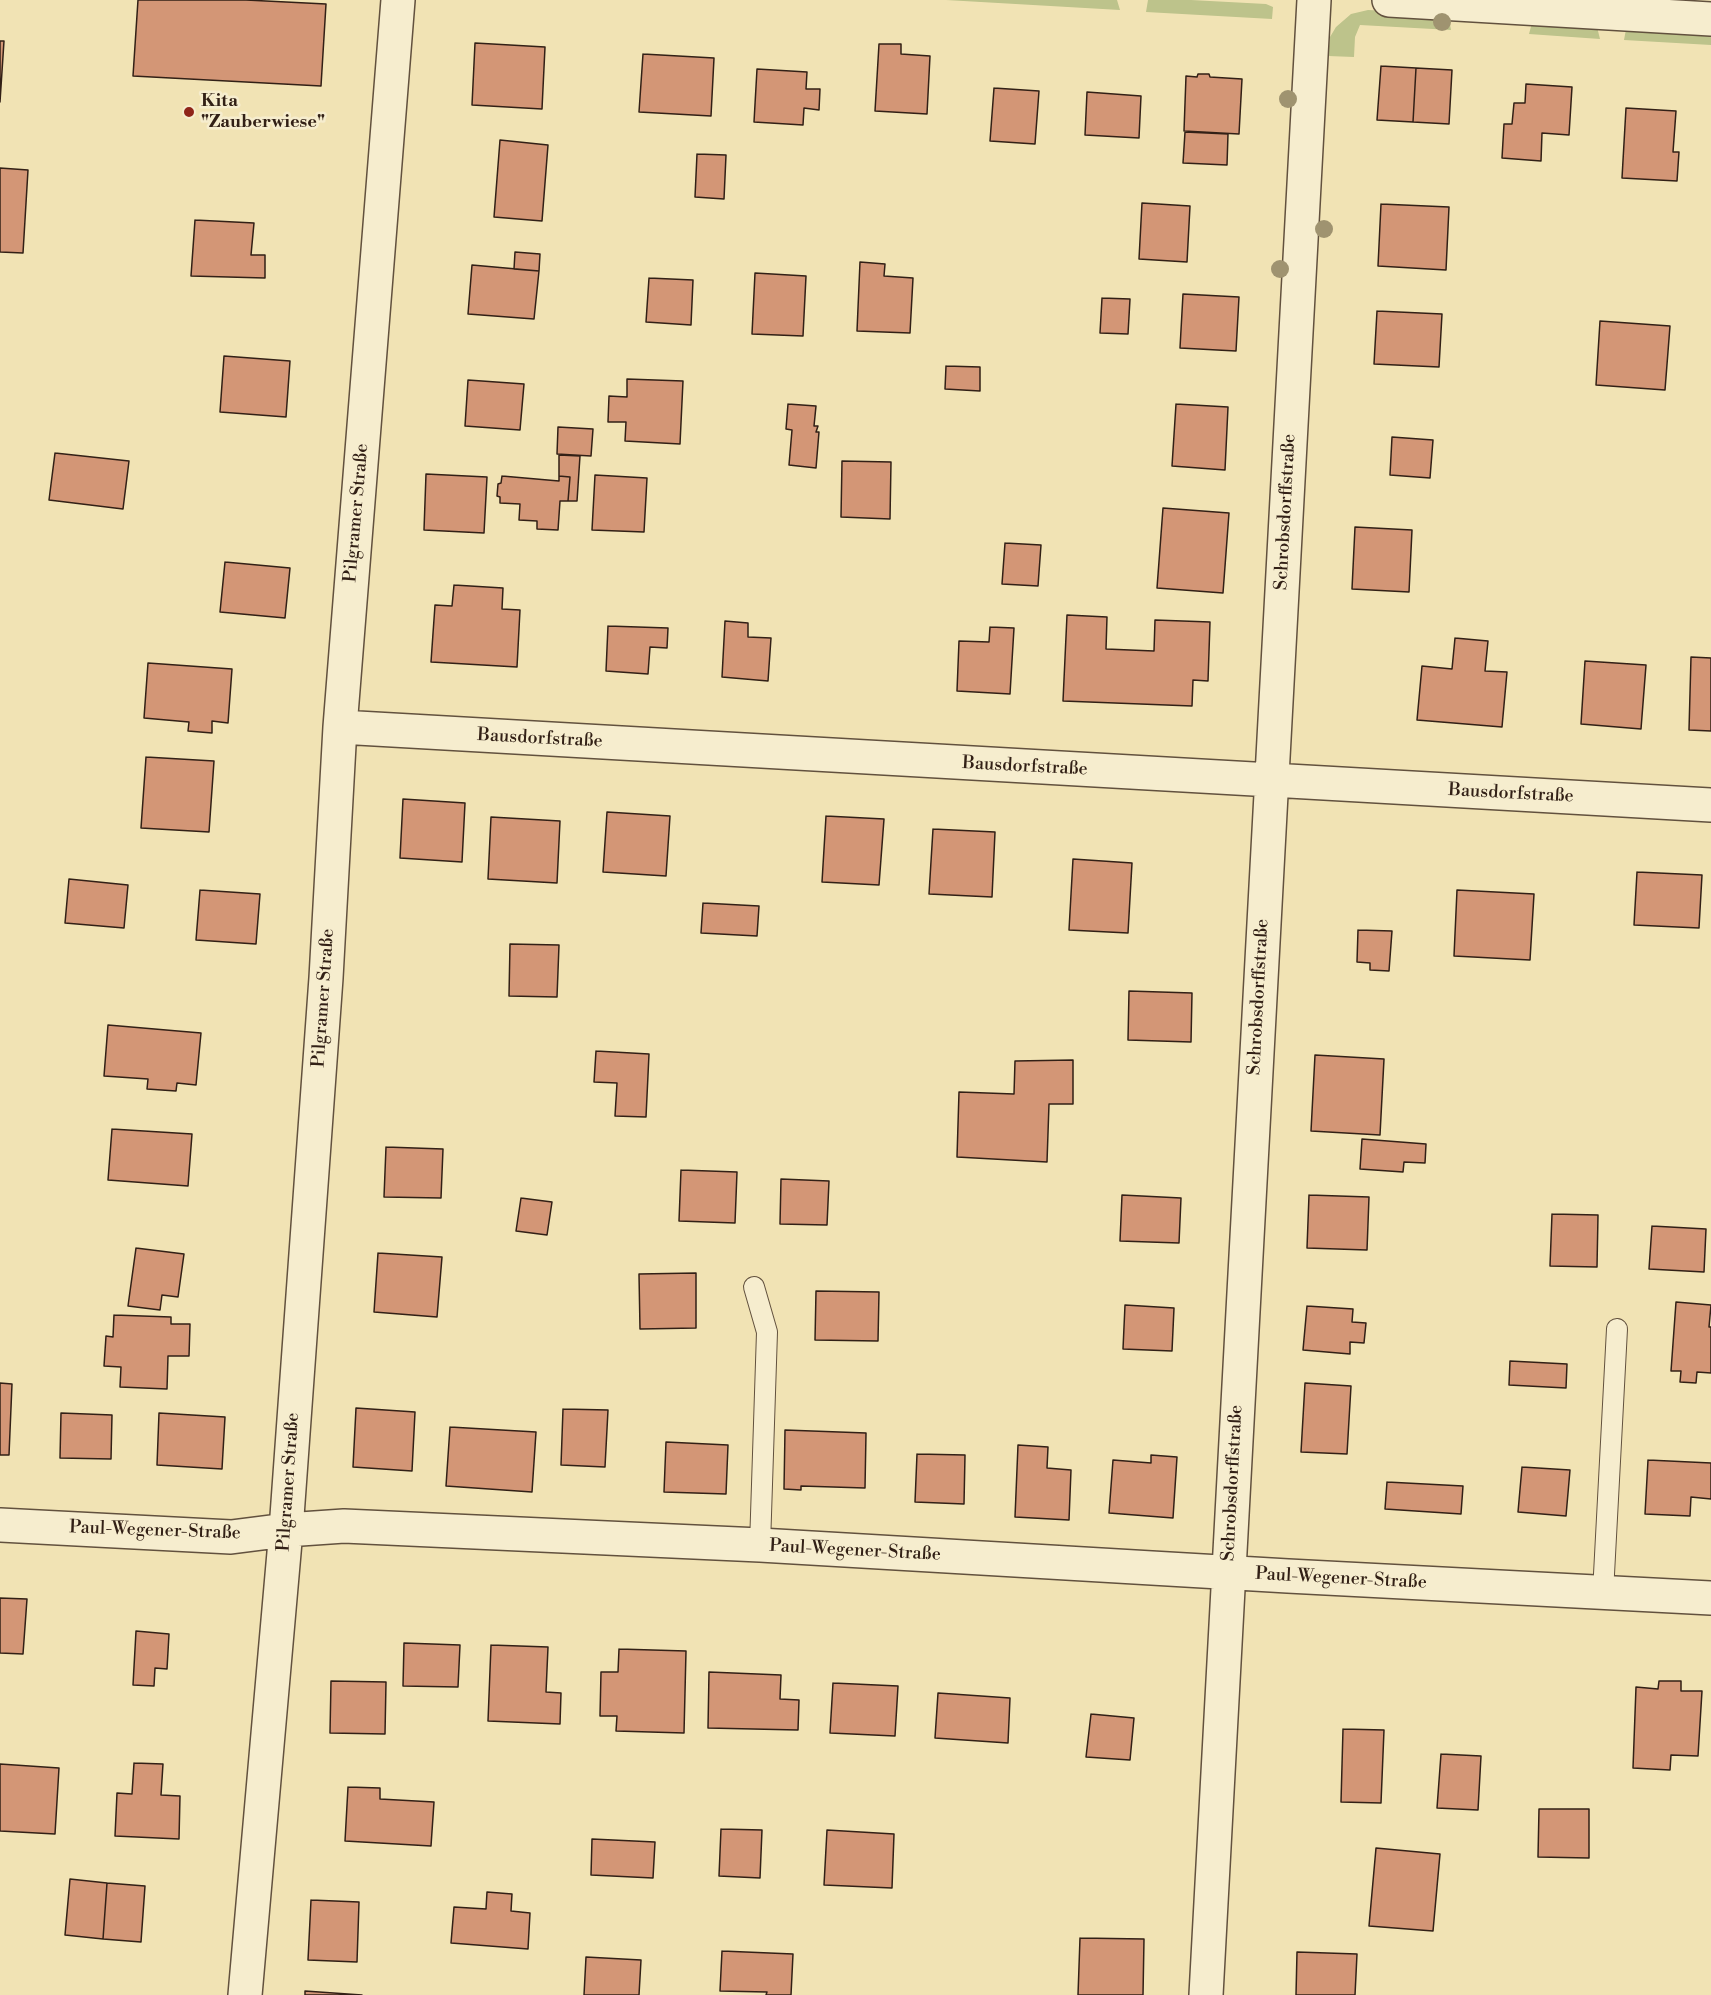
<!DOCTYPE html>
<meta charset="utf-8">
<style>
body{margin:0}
canvas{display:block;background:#f1e3b4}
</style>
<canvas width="1711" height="1995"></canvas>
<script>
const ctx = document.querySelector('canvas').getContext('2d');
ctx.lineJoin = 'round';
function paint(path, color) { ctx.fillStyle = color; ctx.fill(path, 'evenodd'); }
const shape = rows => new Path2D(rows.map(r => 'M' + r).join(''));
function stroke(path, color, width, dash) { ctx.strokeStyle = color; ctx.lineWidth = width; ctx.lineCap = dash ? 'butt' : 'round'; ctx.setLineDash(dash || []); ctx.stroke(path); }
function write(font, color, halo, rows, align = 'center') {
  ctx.font = font + ' "Libre Bodoni",serif'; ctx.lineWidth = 5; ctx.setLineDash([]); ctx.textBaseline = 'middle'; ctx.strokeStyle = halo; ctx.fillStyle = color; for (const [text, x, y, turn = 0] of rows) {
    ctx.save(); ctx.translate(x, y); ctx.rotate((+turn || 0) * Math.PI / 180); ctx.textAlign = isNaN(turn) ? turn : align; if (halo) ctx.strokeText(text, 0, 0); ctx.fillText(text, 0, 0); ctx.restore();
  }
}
paint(shape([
 [946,0,1117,0,1120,10],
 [1148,0,1191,0,1266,4,1273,7,1272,19,1146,12],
 [1368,10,1448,14,1451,30,1360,25,1355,37,1354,57,1328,56,1330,37,1336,27,1351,14],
 [1533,19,1596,23,1600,39,1529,34],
 [1627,24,1711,33,1711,45,1624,40]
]), '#bdc38b');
const building = shape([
 [138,0,246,0,326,4,321,86,133,76,138,0],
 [0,41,4,41,0,102,0,41],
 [475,43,545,47,542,109,472,105,475,43],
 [879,44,901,44,901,54,930,56,927,114,875,111,879,44],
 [643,54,714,58,711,116,639,112,643,54],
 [1381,66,1416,68,1413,122,1377,120,1381,66],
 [1416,68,1452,70,1449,124,1413,122,1416,68],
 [757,69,807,72,806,89,820,89,819,110,804,108,803,125,754,122,757,69],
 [1198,74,1209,74,1210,77,1242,79,1239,134,1184,131,1186,76,1197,77,1198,74],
 [1526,84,1572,87,1569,135,1542,133,1541,161,1502,158,1504,124,1512,124,1514,103,1525,103,1526,84],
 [994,88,1039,91,1035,144,990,141,994,88],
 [1087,92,1141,96,1139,138,1085,135,1087,92],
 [1626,108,1676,111,1673,152,1679,152,1677,181,1622,178,1626,108],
 [1185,132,1228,134,1227,165,1183,163,1185,132],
 [500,140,548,145,542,221,494,217,500,140],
 [697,154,726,155,724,199,695,197,697,154],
 [0,168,28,170,23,253,0,252,0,168],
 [1142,203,1190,206,1187,262,1139,259,1142,203],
 [1381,204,1449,207,1446,270,1378,266,1381,204],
 [195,220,254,223,251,255,265,255,265,278,191,276,195,220],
 [515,252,540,254,539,271,514,269,515,252],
 [860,262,885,264,884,276,913,278,910,333,857,331,860,262],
 [472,265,539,271,534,319,468,314,472,265],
 [755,273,806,276,803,336,752,334,755,273],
 [649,278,693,280,691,325,646,322,649,278],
 [1183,294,1239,297,1236,351,1180,348,1183,294],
 [1102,298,1130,299,1128,334,1100,333,1102,298],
 [1377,311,1442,314,1439,367,1374,364,1377,311],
 [1600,321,1670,326,1665,390,1596,385,1600,321],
 [224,356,290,361,286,417,220,412,224,356],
 [946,366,980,367,980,391,945,389,946,366],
 [627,379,683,381,680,444,625,441,626,422,608,422,609,396,627,397,627,379],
 [468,380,524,384,520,430,465,426,468,380],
 [788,404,816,406,814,426,818,426,816,432,819,432,816,468,789,465,792,430,786,429,788,404],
 [1176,404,1228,407,1225,470,1172,466,1176,404],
 [558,427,593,429,591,456,557,454,558,427],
 [1392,437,1433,440,1430,478,1390,475,1392,437],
 [55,453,129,461,123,509,49,500,55,453],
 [559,455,580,456,577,501,568,501,570,477,559,476,559,455],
 [842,461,891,462,890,519,841,517,842,461],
 [426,474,487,477,484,533,424,530,426,474],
 [595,475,647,478,644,532,592,530,595,475],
 [502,476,559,481,559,476,570,477,568,501,560,501,558,530,537,529,537,521,519,520,520,504,500,503,500,497,497,496,498,484,501,483,502,476],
 [1163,508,1229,513,1223,593,1157,588,1163,508],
 [1355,527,1412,530,1409,592,1352,589,1355,527],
 [1005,543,1041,545,1038,586,1002,584,1005,543],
 [225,562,290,568,285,618,220,612,225,562],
 [454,585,503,588,502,609,520,610,517,667,431,662,435,605,452,606,454,585],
 [1067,615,1107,617,1106,649,1154,651,1155,620,1210,622,1208,681,1193,680,1192,706,1063,701,1067,615],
 [725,621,748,623,748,637,771,638,768,681,722,677,725,621],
 [608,626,668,628,667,648,650,647,648,674,606,671,608,626],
 [990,627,1014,628,1010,694,957,691,959,641,989,642,990,627],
 [1455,638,1488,641,1485,671,1507,672,1502,727,1417,720,1422,666,1452,669,1455,638],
 [1691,657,1711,658,1711,731,1689,730,1691,657],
 [1585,661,1646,665,1641,729,1581,724,1585,661],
 [148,663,232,669,228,723,212,721,212,733,188,731,189,722,144,718,148,663],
 [146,757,214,761,209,832,141,828,146,757],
 [403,799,465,803,462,862,400,858,403,799],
 [607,812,670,816,666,876,603,872,607,812],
 [826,816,884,819,879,885,822,882,826,816],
 [491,817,560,821,557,883,488,879,491,817],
 [933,829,995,832,992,897,929,894,933,829],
 [1073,859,1132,863,1128,933,1069,930,1073,859],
 [1637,872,1702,875,1699,928,1634,925,1637,872],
 [69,879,128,885,124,928,65,923,69,879],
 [200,890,260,894,256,944,196,940,200,890],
 [1457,890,1534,894,1530,960,1454,956,1457,890],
 [703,903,759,906,757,936,701,933,703,903],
 [1358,930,1392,931,1389,971,1370,970,1370,963,1357,962,1358,930],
 [510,944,559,945,557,997,509,996,510,944],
 [1129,991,1192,993,1191,1042,1128,1040,1129,991],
 [108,1025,201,1033,196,1085,177,1083,176,1091,147,1089,148,1079,104,1076,108,1025],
 [596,1051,649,1054,646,1117,615,1116,617,1083,594,1082,596,1051],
 [1315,1055,1384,1059,1380,1135,1311,1131,1315,1055],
 [1073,1060,1073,1104,1049,1104,1047,1162,957,1157,959,1092,1014,1094,1015,1061,1073,1060],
 [112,1129,192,1134,188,1186,108,1180,112,1129],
 [1362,1139,1426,1144,1425,1163,1404,1162,1403,1172,1360,1169,1362,1139],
 [386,1147,443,1149,441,1198,384,1197,386,1147],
 [681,1170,737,1172,735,1223,679,1221,681,1170],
 [781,1179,829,1181,827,1225,780,1224,781,1179],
 [1122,1195,1181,1198,1179,1243,1120,1241,1122,1195],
 [1309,1195,1369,1197,1367,1250,1307,1248,1309,1195],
 [521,1198,552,1202,547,1235,516,1231,521,1198],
 [1552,1214,1598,1215,1597,1267,1550,1266,1552,1214],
 [1652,1226,1706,1229,1704,1272,1649,1269,1652,1226],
 [136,1248,184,1254,178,1297,162,1295,160,1310,128,1306,136,1248],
 [378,1253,442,1257,437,1317,374,1312,378,1253],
 [696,1273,696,1328,640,1329,639,1274,696,1273],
 [816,1291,879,1292,878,1341,815,1340,816,1291],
 [1676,1302,1711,1305,1709,1327,1711,1327,1711,1373,1697,1372,1696,1383,1680,1382,1681,1371,1671,1371,1676,1302],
 [1125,1305,1174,1308,1172,1351,1123,1349,1125,1305],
 [1307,1306,1353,1309,1352,1322,1366,1323,1364,1343,1350,1342,1350,1354,1303,1350,1307,1306],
 [114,1315,171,1317,171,1324,190,1324,189,1356,168,1356,167,1389,120,1387,121,1367,104,1366,106,1336,113,1337,114,1315],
 [1510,1361,1567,1364,1566,1388,1509,1385,1510,1361],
 [0,1383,12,1384,9,1455,0,1455,0,1383],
 [1305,1383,1351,1386,1347,1454,1301,1452,1305,1383],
 [356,1408,415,1412,412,1471,353,1467,356,1408],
 [563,1409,608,1410,605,1467,561,1465,563,1409],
 [61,1413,112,1415,111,1459,60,1458,61,1413],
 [159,1413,225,1417,222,1469,157,1465,159,1413],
 [450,1427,536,1432,532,1492,446,1486,450,1427],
 [785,1430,866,1433,865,1488,801,1486,801,1490,784,1489,785,1430],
 [666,1442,728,1445,726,1494,664,1492,666,1442],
 [1018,1445,1048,1447,1047,1468,1071,1470,1069,1520,1015,1517,1018,1445],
 [917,1454,965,1455,964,1504,915,1502,917,1454],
 [1151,1455,1177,1457,1173,1518,1109,1513,1113,1460,1151,1463,1151,1455],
 [1648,1460,1711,1463,1711,1499,1691,1497,1690,1516,1645,1514,1648,1460],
 [1522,1467,1570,1470,1566,1516,1518,1512,1522,1467],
 [1387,1482,1463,1486,1461,1514,1385,1509,1387,1482],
 [0,1598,27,1599,23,1654,0,1653,0,1598],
 [136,1631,169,1634,167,1669,155,1668,154,1686,133,1685,136,1631],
 [404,1643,460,1645,458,1687,403,1686,404,1643],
 [491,1645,548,1647,546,1692,561,1693,560,1724,488,1721,491,1645],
 [619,1649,686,1651,684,1733,616,1731,617,1716,600,1716,601,1672,618,1672,619,1649],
 [709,1672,781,1675,780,1699,799,1700,798,1730,708,1728,709,1672],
 [331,1681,386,1682,385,1734,330,1733,331,1681],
 [1659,1681,1681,1681,1681,1691,1702,1691,1698,1756,1671,1755,1670,1770,1633,1768,1636,1687,1658,1689,1659,1681],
 [833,1683,898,1686,895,1736,830,1733,833,1683],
 [938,1693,1010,1698,1008,1743,935,1738,938,1693],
 [1091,1714,1134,1718,1130,1760,1086,1757,1091,1714],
 [1343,1729,1384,1730,1381,1803,1341,1802,1343,1729],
 [1441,1754,1481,1756,1478,1810,1437,1808,1441,1754],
 [134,1763,163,1764,161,1795,180,1796,179,1839,115,1836,117,1793,132,1794,134,1763],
 [0,1764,59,1768,55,1834,0,1831,0,1764],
 [348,1787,380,1788,380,1799,434,1802,431,1846,345,1841,348,1787],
 [1539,1809,1589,1809,1589,1858,1538,1857,1539,1809],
 [721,1829,762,1830,760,1878,719,1876,721,1829],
 [827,1830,894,1834,892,1888,824,1885,827,1830],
 [592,1839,655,1842,653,1878,591,1875,592,1839],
 [1376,1848,1440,1854,1433,1931,1369,1926,1376,1848],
 [70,1879,107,1883,103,1939,65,1935,70,1879],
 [107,1883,145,1886,141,1942,103,1939,107,1883],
 [487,1892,512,1894,511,1911,530,1913,528,1949,451,1943,454,1907,486,1909,487,1892],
 [311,1900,359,1902,357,1962,308,1960,311,1900],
 [1080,1938,1144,1939,1143,1995,1078,1995,1080,1938],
 [722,1951,793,1954,791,1995,766,1995,767,1992,720,1991,722,1951],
 [1297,1952,1357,1954,1355,1995,1296,1995,1297,1952],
 [586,1957,641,1960,639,1995,584,1995,586,1957],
 [305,1991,362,1995,305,1995,305,1991]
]);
paint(building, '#d39676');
stroke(building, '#322016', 1.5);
const service = shape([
 [754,1287,767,1332,760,1545],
 [1603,1593,1617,1329]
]);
const minor = shape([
 [1389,0,1711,19],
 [340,727,1711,805],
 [0,1525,231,1537,286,1530,344,1526,760,1545,1288,1576,1711,1598],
 [245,1995,286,1530,326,978,340,727,398,0],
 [1206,1995,1314,0]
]);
stroke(service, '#62513e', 22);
stroke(minor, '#62513e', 36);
stroke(service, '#f6edce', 20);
stroke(minor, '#f6edce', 33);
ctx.fillStyle = '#9f9370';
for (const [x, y] of [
 [1442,22],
 [1288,99],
 [1324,229],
 [1280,269]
]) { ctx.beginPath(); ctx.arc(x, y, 9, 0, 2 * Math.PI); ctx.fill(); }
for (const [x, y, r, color] of [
 [189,112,6,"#8f2418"]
]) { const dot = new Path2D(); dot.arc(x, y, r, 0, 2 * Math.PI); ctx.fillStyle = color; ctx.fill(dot); stroke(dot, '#f6edce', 2); }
write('bold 18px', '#322016', '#f6edce', [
 ["Kita",201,102],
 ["\"Zauberwiese\"",201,123]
], 'left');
write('18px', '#322016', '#f6edce', [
 ["Schrobsdorffstraße",1286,512,-87],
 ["Pilgramer Straße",357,513,-85],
 ["Bausdorfstraße",540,739,3],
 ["Bausdorfstraße",1025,767,3],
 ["Bausdorfstraße",1511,794,3],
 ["Schrobsdorffstraße",1259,997,-87],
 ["Pilgramer Straße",324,998,-86],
 ["Pilgramer Straße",289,1482,-86],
 ["Schrobsdorffstraße",1233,1483,-87],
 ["Paul-Wegener-Straße",155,1531,2],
 ["Paul-Wegener-Straße",855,1551,3],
 ["Paul-Wegener-Straße",1341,1579,3]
]);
</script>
